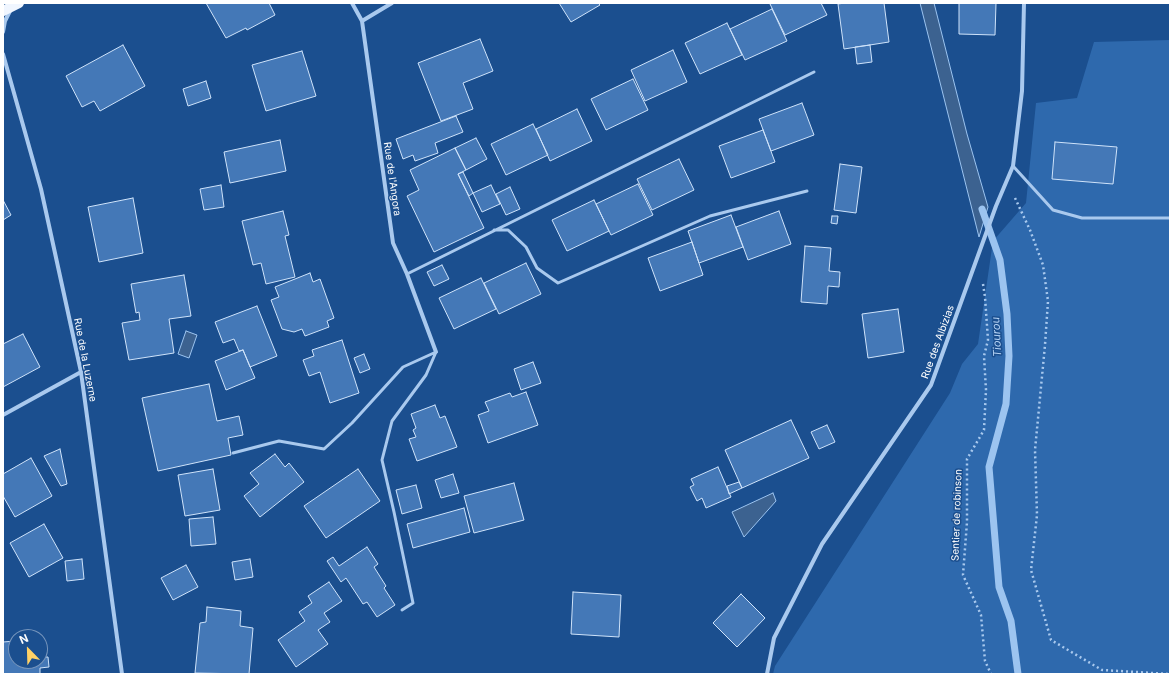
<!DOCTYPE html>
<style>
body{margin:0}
#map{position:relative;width:1173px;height:677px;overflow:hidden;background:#1b4f8f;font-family:Inter,sans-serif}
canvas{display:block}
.frame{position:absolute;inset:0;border:4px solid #fff;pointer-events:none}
.north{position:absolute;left:8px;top:629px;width:40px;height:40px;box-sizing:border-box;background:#1b4f8f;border:1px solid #7695bc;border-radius:50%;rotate:337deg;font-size:11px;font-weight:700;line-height:16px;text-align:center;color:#fff}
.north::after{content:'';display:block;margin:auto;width:14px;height:18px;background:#ffd166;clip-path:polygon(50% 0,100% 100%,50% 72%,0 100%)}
</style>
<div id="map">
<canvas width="1173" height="677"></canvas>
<div class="frame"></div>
<div class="north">N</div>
</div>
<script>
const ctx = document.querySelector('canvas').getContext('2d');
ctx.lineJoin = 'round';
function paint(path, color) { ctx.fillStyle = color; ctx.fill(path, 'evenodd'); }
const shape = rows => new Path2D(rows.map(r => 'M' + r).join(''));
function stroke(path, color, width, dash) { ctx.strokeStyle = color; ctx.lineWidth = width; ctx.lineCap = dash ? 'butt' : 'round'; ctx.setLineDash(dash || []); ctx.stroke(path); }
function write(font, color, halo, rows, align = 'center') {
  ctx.font = font + ' Inter,sans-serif'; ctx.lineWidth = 3; ctx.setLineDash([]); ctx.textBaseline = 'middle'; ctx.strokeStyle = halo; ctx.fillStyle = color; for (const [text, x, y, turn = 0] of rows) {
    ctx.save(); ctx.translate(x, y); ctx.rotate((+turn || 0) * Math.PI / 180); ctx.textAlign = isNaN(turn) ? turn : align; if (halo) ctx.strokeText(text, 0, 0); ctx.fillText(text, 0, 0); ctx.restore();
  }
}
paint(shape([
 [1170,40,1170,674,773,674,775,666,950,393,962,364,978,344,993,241,1026,203,1036,103,1077,98,1094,42]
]), '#2e69ad');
const water = shape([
 [920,3,934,3,967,134,988,207,979,237,920,3],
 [186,331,197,335,189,358,178,354,186,331],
 [773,493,776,501,744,537,732,512,773,493]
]);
paint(water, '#3c6290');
stroke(water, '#9cc4f0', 1);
stroke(shape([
 [982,209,1000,260,1007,314,1009,356,1006,404,989,467,999,587,1011,621,1018,674]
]), '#9cc4f0', 7);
const building = shape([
 [206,3,269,3,275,15,247,30,246,28,226,38,206,3],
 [559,3,598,3,600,5,571,22,559,3],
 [772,3,821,3,827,15,785,35,770,4,772,3],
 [845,3,884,3,889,42,844,49,838,4,845,3],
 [959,3,996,3,995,35,959,34,959,3],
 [772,9,787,41,745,60,730,29,772,9],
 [727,23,742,55,700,74,685,43,727,23],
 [480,39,493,71,463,83,473,109,441,121,418,63,480,39],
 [123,45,145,86,100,111,94,101,82,107,66,76,123,45],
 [870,45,872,62,857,64,855,47,870,45],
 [673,50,687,82,645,101,631,70,673,50],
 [302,51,316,96,266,111,252,65,302,51],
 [633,79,648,110,606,130,591,99,633,79],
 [206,81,211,98,188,106,183,89,206,81],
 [802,103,814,135,771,151,759,119,802,103],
 [577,109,592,141,550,161,536,129,577,109],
 [456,116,463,132,435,143,438,153,415,161,413,155,403,159,396,139,456,116],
 [533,124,548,155,506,175,491,144,533,124],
 [763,130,775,162,731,178,719,146,763,130],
 [476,138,487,159,466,170,455,148,476,138],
 [280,140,286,171,230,183,224,152,280,140],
 [1055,142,1117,147,1113,184,1052,179,1055,142],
 [455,148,466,170,458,174,484,228,434,252,407,196,419,190,410,170,455,148],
 [679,159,694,190,652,210,637,179,679,159],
 [840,164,862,167,856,213,834,210,840,164],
 [463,172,473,193,469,196,458,174,463,172],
 [638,184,653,215,611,235,596,204,638,184],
 [221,185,224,207,204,210,200,189,221,185],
 [491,185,500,204,482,212,473,193,491,185],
 [510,187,520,209,506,215,496,194,510,187],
 [133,198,143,253,99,262,88,207,133,198],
 [3,200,11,215,3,220,3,200],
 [594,200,609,231,567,251,552,220,594,200],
 [283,211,289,235,285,236,295,277,266,284,261,263,253,265,242,221,283,211],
 [779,211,791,244,748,260,736,227,779,211],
 [731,215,743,247,699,263,688,231,731,215],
 [832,216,838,216,837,224,831,223,832,216],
 [692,242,703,275,660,291,648,258,692,242],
 [805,246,831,248,829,271,840,272,839,287,828,286,827,304,801,302,805,246],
 [526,263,541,294,499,314,484,283,526,263],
 [442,265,449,279,434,286,427,272,442,265],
 [310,273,313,282,320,279,334,318,327,321,329,327,305,336,302,329,294,332,282,329,271,300,279,297,275,287,310,273],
 [184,275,191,316,169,319,174,353,129,360,122,323,140,320,139,312,136,313,131,284,184,275],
 [481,278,496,309,454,329,439,298,481,278],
 [257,306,277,356,250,367,243,350,239,351,234,339,223,343,215,322,257,306],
 [898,309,904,352,868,358,862,314,898,309],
 [23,334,40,367,3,387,3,344,23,334],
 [342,340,359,393,330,403,320,372,309,376,303,360,314,356,312,350,342,340],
 [243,350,255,378,226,390,215,361,243,350],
 [364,354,370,369,360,373,354,358,364,354],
 [533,362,541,383,521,390,514,369,533,362],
 [209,384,217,421,239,416,243,435,228,438,231,455,158,471,142,398,209,384],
 [526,392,538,425,488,443,478,415,489,411,485,402,510,393,512,397,526,392],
 [435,405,440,418,445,416,457,447,417,461,409,439,416,437,413,430,416,428,411,414,435,405],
 [791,420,809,458,742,488,725,450,791,420],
 [827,425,835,442,819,449,811,432,827,425],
 [60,449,67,484,61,486,44,456,60,449],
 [275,454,285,467,289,463,304,482,260,517,244,496,259,484,250,473,275,454],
 [31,458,52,496,15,517,3,496,3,474,31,458],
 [718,467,731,497,706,508,702,498,697,501,690,487,694,485,691,479,718,467],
 [213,469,220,510,185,516,178,475,213,469],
 [358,469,380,501,326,538,304,506,358,469],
 [453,474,459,493,441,498,435,480,453,474],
 [739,482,742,488,729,494,727,486,739,482],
 [514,483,524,520,474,533,464,496,514,483],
 [416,485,422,508,402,514,396,490,416,485],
 [464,508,470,532,413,548,407,524,464,508],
 [213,517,216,544,191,546,189,519,213,517],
 [44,524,63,558,29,577,10,543,44,524],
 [367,547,378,564,374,567,386,586,384,588,395,605,377,617,367,602,363,604,346,578,341,582,327,561,333,557,339,566,367,547],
 [82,559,84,579,67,581,65,561,82,559],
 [250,559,253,577,235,580,232,562,250,559],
 [186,565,198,587,173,600,161,578,186,565],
 [329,582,342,601,324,613,330,622,318,630,328,644,296,667,278,640,305,621,299,612,312,603,308,596,329,582],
 [573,592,621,595,619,637,571,634,573,592],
 [741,594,765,618,737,647,713,623,741,594],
 [207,607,241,611,240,626,253,628,249,674,195,673,200,623,206,622,207,607],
 [16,641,16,661,40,661,40,653,41,657,48,657,49,667,40,668,40,674,3,674,3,642,16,641]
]);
paint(building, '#4478b7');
stroke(building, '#cfe3fa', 1);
stroke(shape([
 [1015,198,1030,230,1043,265,1048,301,1045,345,1035,450,1037,515,1031,570,1051,640,1102,670,1170,674],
 [983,284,985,297,988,340,984,356,986,390,984,430,967,459,967,522,963,575,981,615,985,661,991,674]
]), '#a9c9ee', 2.5, [2, 3]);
stroke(shape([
 [1013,166,1053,210,1082,218,1170,218],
 [494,230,508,230,526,247,537,268,558,283,710,216,807,191],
 [407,274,814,72],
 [233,453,279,441,324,449,352,423,403,367,436,352],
 [402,610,413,603,394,512,382,460,392,421,426,375,436,352]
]), '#a9c9ee', 3);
stroke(shape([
 [352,3,362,21,393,243,407,274,436,352],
 [362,21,392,3],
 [3,32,5,21,10,11],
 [3,54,41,189,81,372,122,674],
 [3,415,81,372],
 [767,674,774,638,822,544,931,385,996,206,1013,166,1022,91,1024,3]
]), '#a9c9ee', 4);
stroke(shape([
 [3,11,19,3]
]), '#f0f6ff', 10);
write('10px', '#fff', '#1b4f8f', [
 ["Rue de l'Angora",392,179,82],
 ["Rue des Albizias",938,342,-70],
 ["Rue de la Luzerne",85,360,79],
 ["Sentier de robinson",957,515,-88]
]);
write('italic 11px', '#b5d3f5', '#1b4f8f', [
 ["Tiourou",997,337,-93]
]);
</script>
